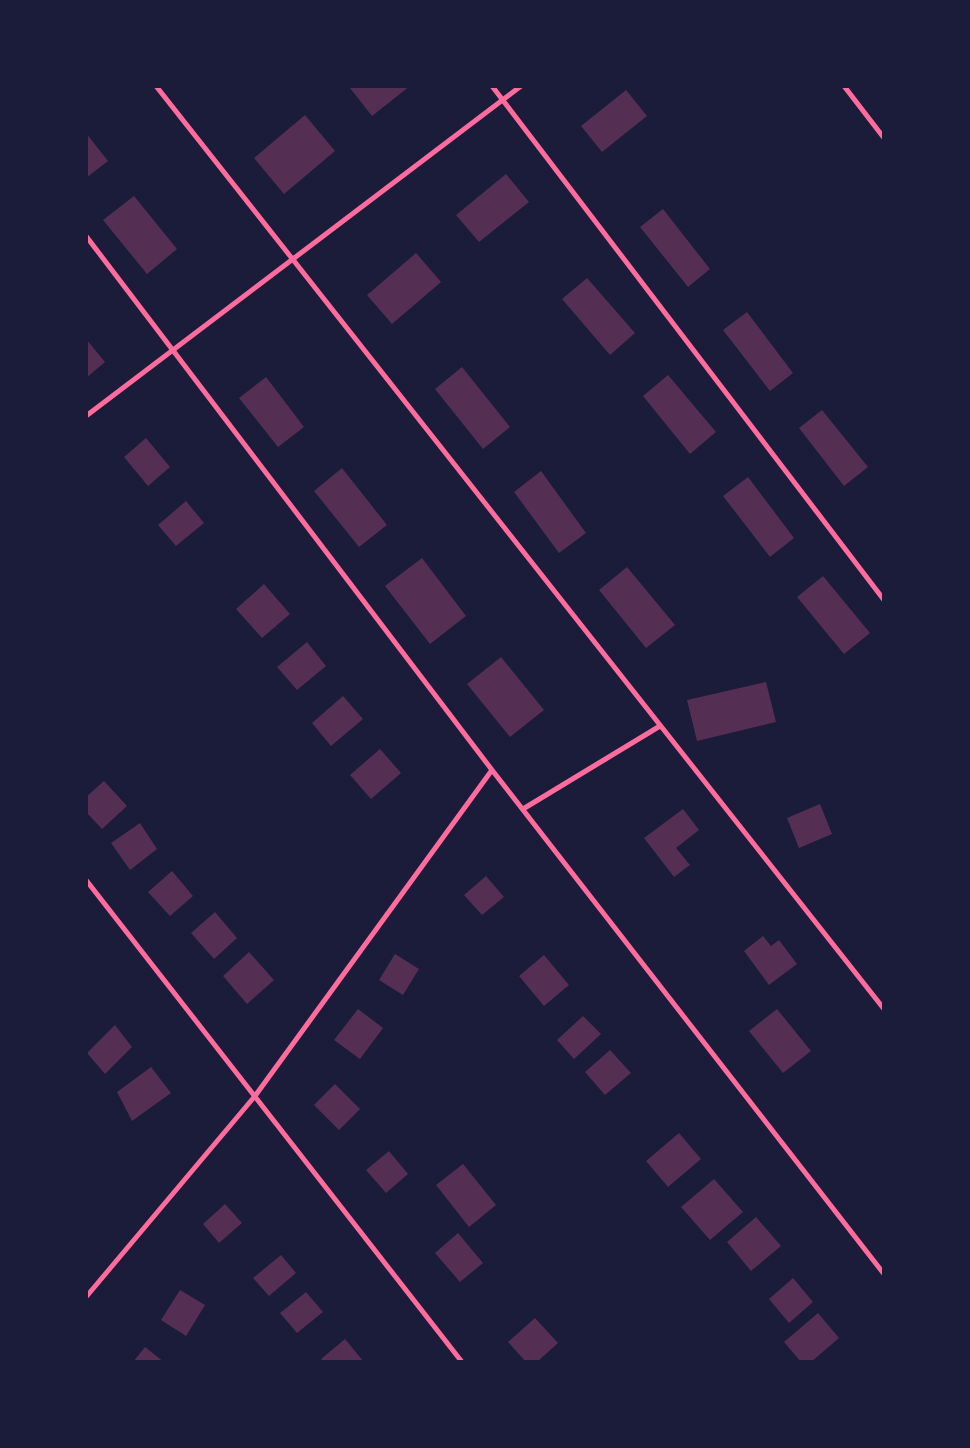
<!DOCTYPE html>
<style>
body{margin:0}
#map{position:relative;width:970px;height:1448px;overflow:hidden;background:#1b1b3a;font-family:Manrope,sans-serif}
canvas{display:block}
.frame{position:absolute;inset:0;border:88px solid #1b1b3a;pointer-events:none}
</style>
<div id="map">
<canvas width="970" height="1448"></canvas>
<div class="frame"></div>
</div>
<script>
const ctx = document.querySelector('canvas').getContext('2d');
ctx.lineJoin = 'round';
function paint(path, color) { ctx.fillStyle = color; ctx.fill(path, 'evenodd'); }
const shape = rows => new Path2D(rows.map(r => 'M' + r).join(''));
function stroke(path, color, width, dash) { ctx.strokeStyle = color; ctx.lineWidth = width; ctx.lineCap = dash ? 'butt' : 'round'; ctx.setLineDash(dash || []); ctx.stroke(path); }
paint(shape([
 [353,86,410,86,372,116,350,88],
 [626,90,647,116,602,152,581,126],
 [305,115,335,151,284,194,254,158],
 [86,133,108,161,86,178],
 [506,174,529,202,479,242,456,215],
 [134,196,177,249,147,274,103,220],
 [663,209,710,269,688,287,640,227],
 [416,253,441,282,392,324,367,295],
 [587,278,635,333,610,355,562,299],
 [747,312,793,373,770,391,723,330],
 [86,339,105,362,86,378],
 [462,367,510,427,483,449,435,389],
 [668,375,716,432,690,454,643,396],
 [266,377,304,427,278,447,239,398],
 [822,410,868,467,844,486,799,428],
 [146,438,170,467,148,486,124,457],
 [342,468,387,525,359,547,314,491],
 [541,471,586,533,559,553,514,492],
 [748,477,794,538,770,557,723,496],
 [186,501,204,523,176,546,158,525],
 [422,558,466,616,430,644,385,586],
 [627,567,675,625,646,648,599,590],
 [823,576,870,633,844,654,797,597],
 [264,584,290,614,262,638,236,609],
 [307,642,326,666,297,690,277,667],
 [501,657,544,710,510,737,467,684],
 [766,682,776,722,697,741,687,700],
 [343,696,363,719,331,746,312,723],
 [380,749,401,773,371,799,350,775],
 [104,781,127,806,102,829,86,812,86,797],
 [820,804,832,834,799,848,787,818],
 [683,809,699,830,676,848,690,865,674,877,644,838],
 [140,823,157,849,130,870,111,843],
 [172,871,193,896,170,916,148,892],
 [486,876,504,897,482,915,464,895],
 [215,912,237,938,214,959,191,933],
 [763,936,771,946,779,940,797,964,769,985,744,951],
 [249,952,274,980,247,1004,223,976],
 [395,954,419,969,403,995,379,980],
 [544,955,569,985,544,1006,519,976],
 [358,1009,383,1028,360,1059,334,1040],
 [777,1009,811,1051,783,1073,749,1031],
 [583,1016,601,1034,574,1059,557,1040],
 [115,1025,132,1047,105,1074,87,1053],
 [610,1050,631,1073,605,1095,585,1072],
 [151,1067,171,1093,132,1121,117,1092],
 [335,1084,360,1109,339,1130,314,1105],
 [679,1133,701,1159,668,1187,646,1161],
 [389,1151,408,1174,386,1193,366,1170],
 [463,1164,496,1205,469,1227,436,1185],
 [714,1179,743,1212,710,1240,681,1207],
 [225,1204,242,1223,219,1243,203,1224],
 [756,1217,781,1246,751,1271,727,1242],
 [458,1233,483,1263,460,1282,435,1253],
 [281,1255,296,1273,269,1296,253,1278],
 [793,1278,813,1302,789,1323,769,1299],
 [180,1290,205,1305,186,1336,161,1320],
 [306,1292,323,1312,297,1333,280,1313],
 [818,1313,839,1338,811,1362,801,1362,784,1342],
 [535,1318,558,1343,537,1362,526,1362,508,1342],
 [345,1339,364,1362,324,1362,321,1359],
 [145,1347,164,1362,133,1362]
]), '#542f53');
stroke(shape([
 [156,86,884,1009],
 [492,86,884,600],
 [844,86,884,138],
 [86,236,492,770,884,1274],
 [86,416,521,86],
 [523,809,660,726],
 [86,880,462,1362],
 [86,1297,255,1096,492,770]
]), '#ff6b9d', 5);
</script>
